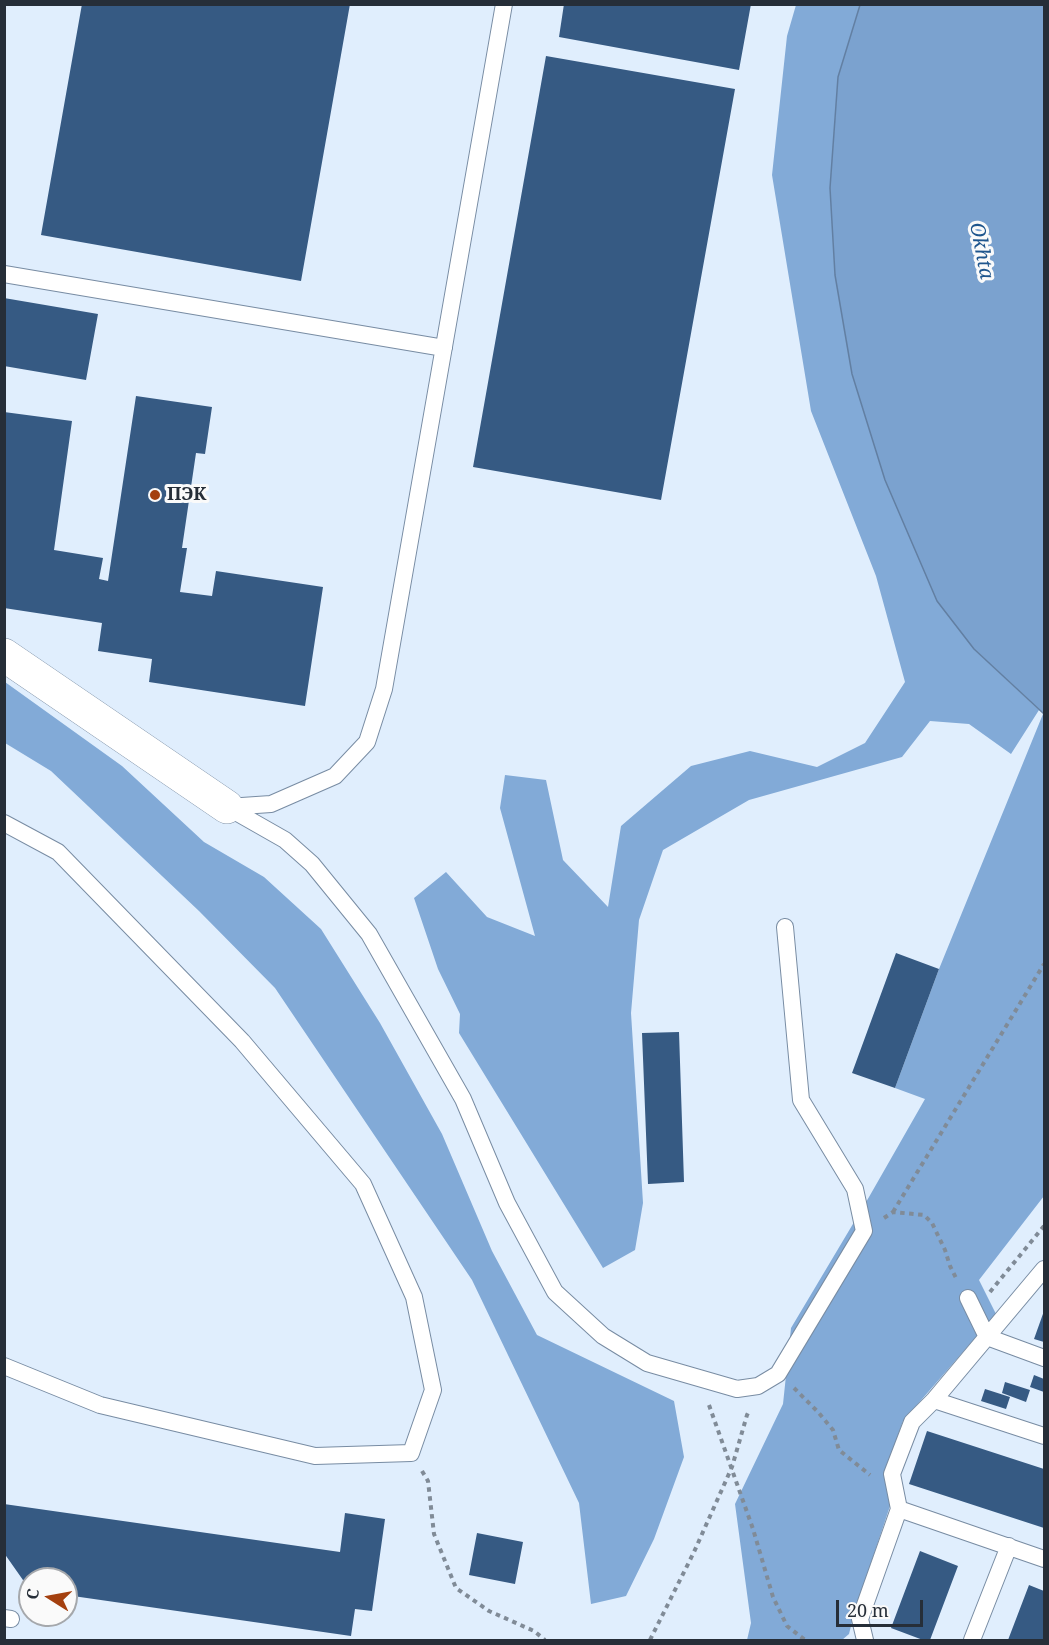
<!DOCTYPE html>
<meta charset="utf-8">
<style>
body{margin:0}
#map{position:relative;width:1049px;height:1645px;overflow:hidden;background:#e0eefd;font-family:"Noto Serif",serif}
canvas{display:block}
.frame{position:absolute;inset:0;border:6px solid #262e38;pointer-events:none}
.north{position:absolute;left:18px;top:1567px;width:60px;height:60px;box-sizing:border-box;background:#fafafa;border:2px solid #a5a8ac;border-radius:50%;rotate:281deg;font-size:16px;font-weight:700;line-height:24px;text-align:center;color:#262e38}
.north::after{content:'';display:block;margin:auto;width:21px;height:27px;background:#a4400f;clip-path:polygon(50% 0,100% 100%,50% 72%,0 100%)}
.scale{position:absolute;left:836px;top:1600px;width:87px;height:27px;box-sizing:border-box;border:3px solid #262e38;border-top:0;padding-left:8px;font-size:18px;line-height:21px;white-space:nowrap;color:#262e38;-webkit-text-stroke:4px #fafafa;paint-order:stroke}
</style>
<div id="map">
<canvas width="1049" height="1645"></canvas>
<div class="frame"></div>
<div class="north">С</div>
<div class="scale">20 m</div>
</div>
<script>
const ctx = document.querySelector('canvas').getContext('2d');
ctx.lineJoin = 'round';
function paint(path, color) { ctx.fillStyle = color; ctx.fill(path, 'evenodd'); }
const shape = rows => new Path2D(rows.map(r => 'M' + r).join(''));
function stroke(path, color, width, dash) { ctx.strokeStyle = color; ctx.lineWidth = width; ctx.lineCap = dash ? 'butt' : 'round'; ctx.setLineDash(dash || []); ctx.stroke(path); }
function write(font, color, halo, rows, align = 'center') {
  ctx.font = font + ' "Noto Serif",serif'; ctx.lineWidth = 6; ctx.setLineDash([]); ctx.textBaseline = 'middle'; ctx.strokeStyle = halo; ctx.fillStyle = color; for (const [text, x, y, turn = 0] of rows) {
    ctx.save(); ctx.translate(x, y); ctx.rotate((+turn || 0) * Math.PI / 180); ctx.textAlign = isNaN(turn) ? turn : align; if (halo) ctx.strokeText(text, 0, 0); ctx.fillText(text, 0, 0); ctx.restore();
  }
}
paint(shape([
 [796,5,860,5,838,77,830,188,835,275,852,374,974,649,1039,710,1011,754,969,724,930,721,902,757,749,800,663,850,639,920,631,1013,643,1203,635,1250,603,1268,459,1033,460,1014,438,969,414,898,446,872,487,917,535,936,500,808,505,775,546,780,563,860,608,907,621,826,691,766,750,751,817,767,865,743,905,682,876,576,811,411,772,175,787,36],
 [5,682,122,766,204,842,264,877,321,929,380,1023,442,1134,492,1251,537,1335,674,1401,684,1457,654,1539,626,1596,591,1604,579,1503,472,1280,275,988,199,911,51,771,5,743],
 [1043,714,1044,1196,979,1280,996,1314,903,1421,884,1474,890,1506,854,1614,849,1634,842,1640,747,1640,751,1623,735,1504,783,1404,791,1328,869,1197,925,1099,895,1088,939,969]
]), '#82aad7');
const water = shape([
 [860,5,1044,5,1044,714,974,649,937,601,885,480,852,374,835,275,830,188,838,77,860,5]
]);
paint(water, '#7ba2cf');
stroke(water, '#627fa2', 1.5);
paint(shape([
 [82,4,350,4,301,281,41,235],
 [564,4,751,4,739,70,559,37],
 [546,56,735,89,661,500,473,467],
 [4,298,98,314,86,380,4,366],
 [136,396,212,407,205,454,196,453,182,548,187,548,180,592,212,596,216,571,323,587,305,706,149,682,152,659,98,651,102,623,4,608,4,412,72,421,54,550,103,558,99,579,108,581],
 [896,953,939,969,895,1088,852,1073],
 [679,1032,684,1182,648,1184,642,1033],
 [1044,1311,1044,1342,1034,1339],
 [1034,1375,1044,1379,1044,1392,1030,1387],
 [1005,1382,1030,1390,1026,1402,1002,1393],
 [985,1389,1010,1397,1006,1409,981,1401],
 [927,1431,1044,1469,1044,1528,909,1484],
 [4,1504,340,1552,345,1513,385,1519,372,1611,355,1609,351,1636,66,1595,66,1579,30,1579,30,1590,4,1553],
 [477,1533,523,1542,515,1584,469,1575],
 [920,1551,958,1566,930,1640,923,1640,891,1628],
 [1029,1585,1044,1591,1044,1640,1008,1640]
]), '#365a83');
const service = shape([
 [4,274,444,348],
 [227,807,285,840,312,864,369,934,463,1099,507,1203,555,1292,603,1336,647,1363,737,1389,758,1386,778,1374,864,1231,855,1189,801,1100,785,927],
 [227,807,271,804,335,776,367,742,384,689,504,4],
 [4,823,58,852,242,1041,363,1184,414,1297,433,1390,411,1453,315,1456,100,1405,4,1366],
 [968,1298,987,1337,1044,1358],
 [934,1400,1044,1436],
 [899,1509,1044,1559],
 [4,1618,11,1619],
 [865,1640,860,1619,899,1509,892,1474,912,1422,934,1400,1044,1269],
 [972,1640,1009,1546]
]);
const minor = shape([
 [4,655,227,807]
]);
stroke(service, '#788ca3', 18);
stroke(minor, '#788ca3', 34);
stroke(shape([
 [893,1212,1044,964],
 [884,1218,893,1212,924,1215,932,1223,945,1250,950,1266,957,1280],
 [990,1292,1044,1226],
 [794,1388,818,1412,833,1430,839,1450,870,1475],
 [709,1405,753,1529,773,1597,787,1626,805,1640],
 [422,1471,428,1481,434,1534,456,1588,489,1611,534,1631,545,1640],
 [650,1640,694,1552,732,1467,747,1415,749,1411]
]), '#808b97', 4, [4.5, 4.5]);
stroke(service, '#fff', 16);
stroke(minor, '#fff', 33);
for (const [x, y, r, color] of [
 [155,495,6,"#a4400f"]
]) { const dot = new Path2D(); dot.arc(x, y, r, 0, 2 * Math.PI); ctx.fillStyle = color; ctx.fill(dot); stroke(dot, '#fafafa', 2); }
write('bold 18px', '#262e38', '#fafafa', [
 ["ПЭК",167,495]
], 'left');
write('italic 20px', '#1e558d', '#fafafa', [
 ["Okhta",981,251,79]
]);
</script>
